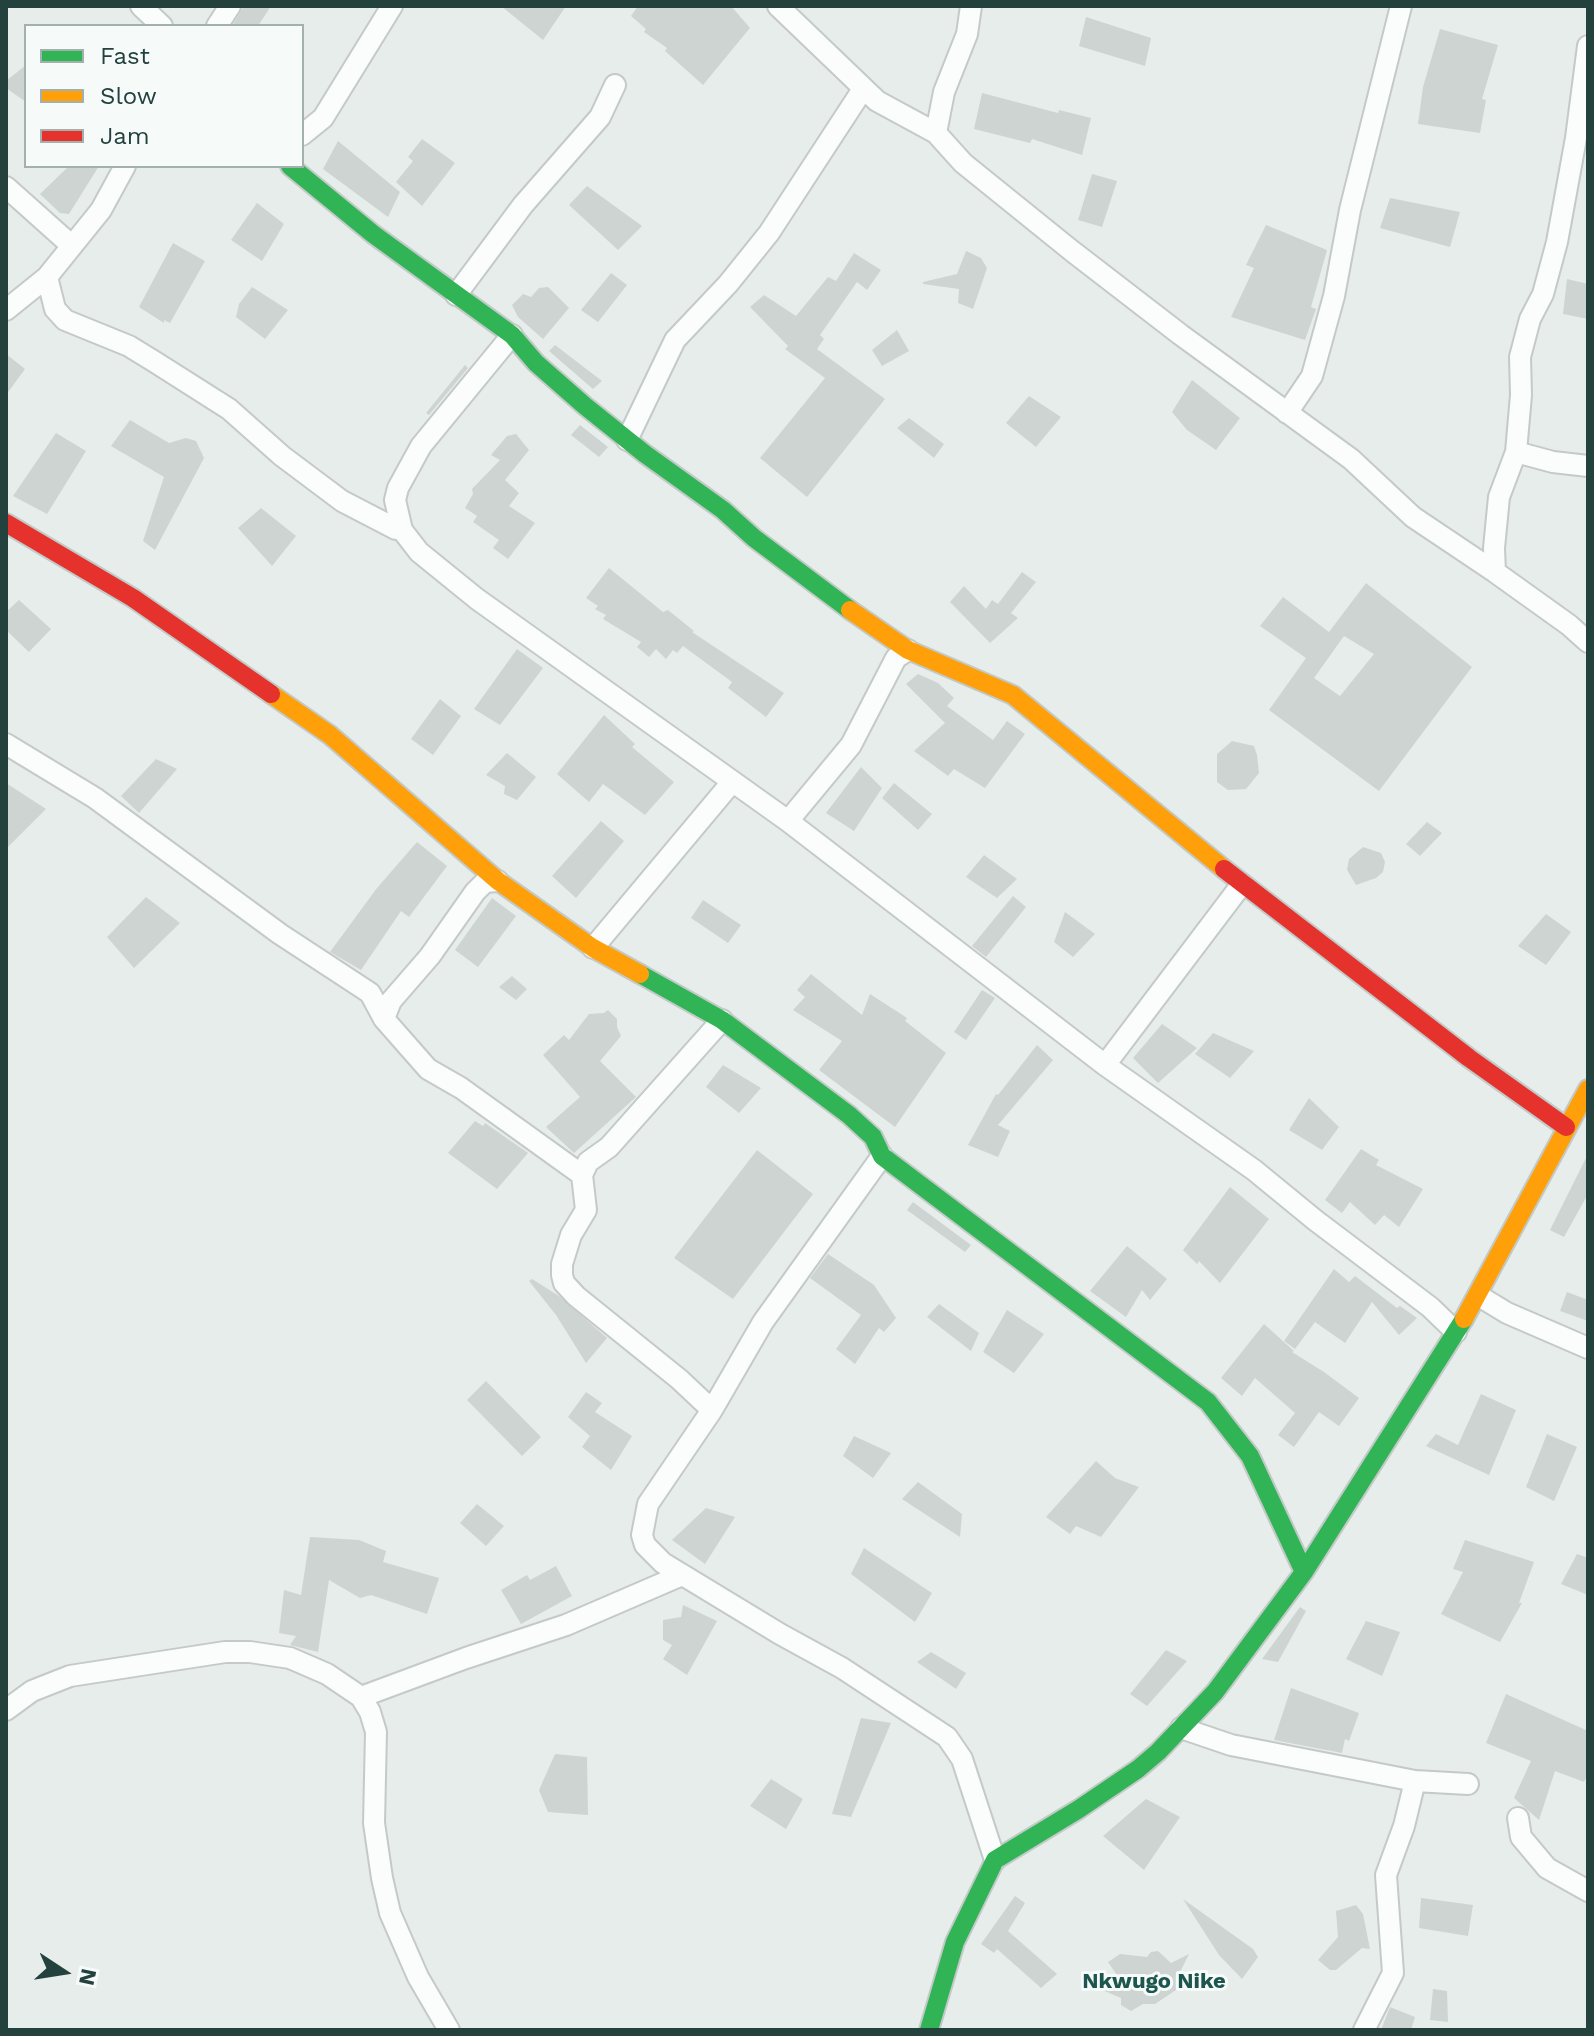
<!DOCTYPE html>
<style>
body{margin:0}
#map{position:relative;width:1594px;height:2036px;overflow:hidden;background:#e7edeb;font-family:"Work Sans",sans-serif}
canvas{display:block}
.frame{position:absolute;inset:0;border:8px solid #23423e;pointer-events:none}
.legend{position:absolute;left:24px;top:24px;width:280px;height:144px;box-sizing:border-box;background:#f6fbf9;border:2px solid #a2b1ae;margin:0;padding:10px 14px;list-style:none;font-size:24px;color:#23423e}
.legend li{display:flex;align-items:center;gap:16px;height:40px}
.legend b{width:40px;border:2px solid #a2b1ae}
.north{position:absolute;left:24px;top:1932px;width:80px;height:80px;-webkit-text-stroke:6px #f6fbf9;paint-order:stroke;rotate:102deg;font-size:22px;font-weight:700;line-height:32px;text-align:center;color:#23423e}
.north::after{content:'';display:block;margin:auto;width:28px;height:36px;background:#23423e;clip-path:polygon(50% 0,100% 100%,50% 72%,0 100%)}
</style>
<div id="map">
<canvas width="1594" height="2036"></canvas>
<div class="frame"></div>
<ul class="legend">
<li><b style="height:10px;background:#30b455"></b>Fast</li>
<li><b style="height:10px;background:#ff9f0a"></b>Slow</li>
<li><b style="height:10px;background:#e5322d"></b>Jam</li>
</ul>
<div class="north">N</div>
</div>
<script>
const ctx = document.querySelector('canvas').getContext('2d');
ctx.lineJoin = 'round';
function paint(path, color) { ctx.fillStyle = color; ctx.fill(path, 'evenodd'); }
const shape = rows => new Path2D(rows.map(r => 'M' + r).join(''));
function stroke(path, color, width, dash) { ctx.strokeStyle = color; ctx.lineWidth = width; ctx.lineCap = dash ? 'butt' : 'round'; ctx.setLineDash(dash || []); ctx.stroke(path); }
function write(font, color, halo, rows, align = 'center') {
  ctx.font = font + ' "Work Sans",sans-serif'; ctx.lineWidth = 6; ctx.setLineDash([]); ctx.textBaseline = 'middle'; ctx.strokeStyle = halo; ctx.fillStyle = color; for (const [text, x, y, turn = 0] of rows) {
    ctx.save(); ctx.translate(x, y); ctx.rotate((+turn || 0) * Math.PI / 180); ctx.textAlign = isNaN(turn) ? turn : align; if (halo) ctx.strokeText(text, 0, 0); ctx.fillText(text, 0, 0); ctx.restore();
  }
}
paint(shape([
 [244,6,271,6,258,26,232,26],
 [501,6,566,6,543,40],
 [638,6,731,6,750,28,703,85,665,51,667,48,644,32,646,29,631,16],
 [1086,17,1151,38,1145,66,1079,46],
 [1440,29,1498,45,1482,99,1486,100,1480,133,1418,124,1423,87],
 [26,65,26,102,6,88,6,81],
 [982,93,1058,113,1059,110,1091,118,1082,155,1032,139,1030,143,974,129],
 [422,139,455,163,422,206,396,182,413,161,408,157],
 [338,141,400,192,388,217,323,169],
 [69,166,99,166,69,214,60,213,40,194],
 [1092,174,1117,181,1102,227,1078,220],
 [587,186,642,226,618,250,569,205],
 [1390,198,1460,212,1450,247,1380,228],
 [257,203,284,224,262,261,231,240],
 [1266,225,1327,250,1311,307,1316,309,1305,340,1231,317,1254,268,1246,265],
 [173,243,205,261,170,323,164,320,164,323,139,307],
 [966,251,981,258,987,268,973,309,958,303,959,289,923,284,923,282,957,274],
 [854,253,881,270,867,290,857,282,820,335,824,339,817,349,885,399,807,497,760,458,825,378,785,349,788,346,750,307,764,295,796,316,828,277,836,281],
 [611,273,627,285,598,322,581,310],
 [1567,279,1588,284,1588,319,1563,314],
 [252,287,288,310,265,339,236,317,239,304],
 [548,287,569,308,543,339,518,317,512,305,523,294,531,297,539,288],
 [897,330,909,351,882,366,872,350],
 [555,345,602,381,593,389,549,351],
 [6,354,25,369,6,395],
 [465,365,468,368,429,415,426,413],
 [1192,380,1240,418,1216,450,1187,430,1172,412],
 [1029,396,1061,417,1036,447,1006,423],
 [909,418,944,444,934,458,897,428],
 [130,420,169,443,186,438,196,441,204,458,155,550,143,541,164,477,111,446],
 [580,425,608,447,599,457,571,435],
 [56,433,86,451,47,514,13,496],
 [516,434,529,450,505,480,519,493,509,506,535,523,508,559,493,548,499,540,473,522,477,516,465,508,473,494,472,489,500,460,491,455,507,436],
 [261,508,296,536,272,566,238,528],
 [609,568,663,612,668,610,694,631,692,632,784,693,766,717,728,688,732,682,683,646,677,653,673,650,666,659,656,649,649,657,637,647,641,642,603,619,606,615,595,609,598,606,586,598],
 [1022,572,1036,582,1011,613,1018,618,990,643,950,602,964,586,986,609,992,600,998,604],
 [1366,583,1472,667,1379,791,1269,710,1306,658,1260,626,1283,597,1329,632],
 [1344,636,1374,654,1340,696,1314,678],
 [19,600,51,629,29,652,6,630,6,612],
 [517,649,543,668,500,725,474,709],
 [918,674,938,683,954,698,947,706,993,740,1007,721,1025,734,985,788,954,769,948,776,914,751,945,723,906,684],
 [440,699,461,716,433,755,411,739],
 [604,715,635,744,632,747,674,782,645,815,603,784,589,802,557,774],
 [1232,741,1254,746,1257,755,1259,773,1246,789,1228,790,1217,782,1217,754],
 [507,753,536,777,517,800,504,794,505,786,486,775],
 [156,759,177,769,139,813,121,796],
 [861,767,882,788,854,831,826,813],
 [6,783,46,809,6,849],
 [894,783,932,814,918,830,882,798],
 [601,821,624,841,576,898,552,876],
 [1427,822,1442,833,1420,856,1406,844],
 [417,842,447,866,409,917,401,911,361,970,330,952,377,888],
 [1363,847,1381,853,1385,862,1383,872,1376,878,1356,885,1347,870,1349,859],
 [984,855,1017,879,997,898,966,877],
 [1013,896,1026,907,986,957,972,946],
 [146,897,180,923,134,968,107,937],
 [492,898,516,916,478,967,455,950],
 [703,900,741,925,728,943,691,918],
 [1065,912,1095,934,1073,957,1054,942],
 [1546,914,1571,932,1546,965,1518,946],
 [811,974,862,1015,870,994,907,1018,905,1021,946,1053,895,1127,819,1070,842,1041,793,1010,805,997,797,990],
 [512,976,527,989,516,1000,499,987],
 [982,990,995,998,966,1040,954,1032],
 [608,1010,617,1019,617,1027,621,1036,600,1061,636,1097,574,1153,546,1127,580,1097,543,1055,564,1035,569,1040,589,1014,604,1013],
 [1162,1024,1197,1048,1158,1083,1133,1058],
 [1213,1033,1254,1051,1230,1078,1195,1054],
 [1037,1045,1053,1060,998,1125,1010,1131,998,1157,968,1145,996,1094,998,1095],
 [723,1065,761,1088,739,1113,706,1087],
 [1309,1098,1339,1127,1322,1150,1289,1130],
 [475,1121,483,1126,485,1123,528,1153,497,1189,448,1153],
 [1361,1149,1379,1160,1376,1165,1423,1189,1399,1227,1384,1215,1375,1225,1350,1202,1342,1213,1325,1200],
 [757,1150,813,1194,733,1299,674,1258],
 [1588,1154,1588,1194,1564,1237,1550,1230],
 [1230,1187,1269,1219,1220,1283,1199,1261,1197,1264,1183,1250],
 [913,1202,971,1245,965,1252,907,1210],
 [1127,1246,1167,1279,1150,1300,1142,1290,1126,1317,1090,1291],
 [828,1254,874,1285,896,1318,884,1332,879,1328,855,1364,836,1349,861,1315,810,1278],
 [1334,1269,1349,1282,1355,1276,1397,1308,1400,1306,1417,1318,1399,1335,1372,1302,1345,1343,1315,1322,1295,1349,1284,1341],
 [532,1279,559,1296,607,1338,586,1363,556,1315,529,1281],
 [1567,1292,1588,1300,1588,1321,1560,1311],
 [939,1304,979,1333,971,1351,927,1317],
 [1007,1310,1044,1334,1014,1373,983,1352],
 [1264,1324,1294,1351,1292,1352,1324,1372,1359,1398,1339,1426,1319,1412,1294,1447,1278,1435,1295,1413,1255,1378,1242,1396,1221,1378],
 [486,1381,541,1437,522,1456,467,1400],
 [586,1392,602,1403,595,1412,632,1436,611,1470,582,1447,590,1436,568,1417],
 [1481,1394,1516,1410,1489,1475,1426,1446,1436,1434,1458,1445],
 [1547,1434,1577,1447,1554,1501,1526,1487],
 [854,1436,891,1453,873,1478,843,1456],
 [1096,1461,1115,1478,1139,1487,1101,1537,1076,1526,1070,1534,1046,1517],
 [918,1482,962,1514,960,1537,902,1499],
 [477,1504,504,1526,486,1546,460,1523],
 [706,1508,735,1517,705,1564,672,1540],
 [310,1537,359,1540,386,1551,383,1562,439,1578,427,1614,371,1595,360,1598,329,1580,318,1652,290,1645,296,1636,279,1633,284,1590,301,1595],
 [1465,1540,1534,1562,1519,1603,1522,1603,1500,1642,1441,1614,1463,1572,1453,1569],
 [864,1548,932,1593,915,1622,851,1574],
 [1577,1554,1588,1558,1588,1595,1561,1584],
 [556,1566,572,1596,521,1624,501,1590,527,1575,530,1580],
 [683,1605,717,1621,687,1675,663,1659,672,1645,663,1640,663,1620,681,1617],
 [1300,1607,1306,1611,1278,1662,1262,1659],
 [1366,1621,1400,1632,1382,1676,1346,1659],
 [1166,1650,1187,1661,1147,1706,1130,1694],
 [931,1652,966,1673,956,1689,917,1662],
 [1291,1688,1359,1713,1349,1741,1345,1739,1342,1753,1274,1740],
 [1506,1694,1588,1731,1588,1774,1584,1782,1555,1771,1539,1820,1514,1798,1531,1761,1486,1743],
 [861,1718,891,1723,851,1817,832,1814],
 [555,1754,587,1757,588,1815,548,1812,539,1790],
 [771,1779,803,1799,786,1829,750,1806],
 [1146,1799,1180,1817,1144,1870,1103,1836],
 [1015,1896,1025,1903,1008,1931,1057,1974,1041,1988,997,1949,994,1953,981,1944],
 [1421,1898,1473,1905,1468,1936,1419,1928],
 [1183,1899,1253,1949,1258,1957,1242,1979,1219,1955],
 [1356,1905,1363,1914,1370,1949,1362,1948,1336,1970,1330,1970,1318,1960,1338,1937,1336,1911],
 [1158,1951,1171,1963,1189,1954,1177,1978,1179,1988,1155,2004,1143,2004,1131,2011,1121,2005,1121,1998,1100,1989,1121,1981,1108,1962,1120,1954,1147,1957,1151,1952],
 [1433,1989,1447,1991,1448,2022,1430,2020],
 [1390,2007,1415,2017,1411,2030,1381,2030]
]), '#ced4d2');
const street = shape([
 [141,6,162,26],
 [778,6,877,101,936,133,963,163,1072,251,1181,335,1351,459,1413,517,1495,572,1569,625,1588,642],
 [217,26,230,6],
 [936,133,944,92,967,34,971,6],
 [302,135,323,118,392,6],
 [6,187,71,245],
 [47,277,55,309,65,320,129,346,155,362,229,409,282,456,342,501,396,529,402,530],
 [456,295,523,205,600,117,615,85],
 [6,310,47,277,101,210,125,166],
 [512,335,421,446,398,488,395,500,402,530,419,552,477,599,788,821,1105,1065,1254,1170,1315,1220,1430,1307,1456,1332],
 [1287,413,1312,376,1334,296,1350,210,1401,6],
 [627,440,675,340,728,284,769,233,863,89],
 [1516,452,1553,462,1588,466],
 [1495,572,1494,548,1499,497,1516,452,1521,395,1520,357,1530,319,1543,294,1557,242,1576,138,1588,46],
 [6,744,95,798,280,934,370,993,384,1019],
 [788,821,851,745,896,658,908,650],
 [498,881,485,882,475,892,430,956,391,1001,384,1019,428,1069,461,1088,582,1175],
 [593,948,732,782],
 [1105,1065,1242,884],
 [882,1156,763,1322,712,1410,648,1504,642,1535,645,1545,663,1563,780,1634,842,1668,947,1737,962,1759,995,1860],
 [1479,1296,1507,1313,1588,1348],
 [712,1410,679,1379,576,1296,564,1283,562,1275,562,1264,571,1235,586,1210,582,1175,588,1162,609,1147,722,1020],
 [361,1697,466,1658,566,1625,682,1575],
 [6,1710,32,1691,70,1676,225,1652,250,1652,290,1658,327,1674,361,1697,370,1712,376,1732,374,1823,382,1878,390,1913,418,1977,449,2030],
 [1181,1728,1231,1745,1415,1781,1468,1784],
 [1518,1818,1521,1837,1547,1868,1588,1891],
 [1364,2030,1393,1973,1386,1875,1404,1826,1415,1781]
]);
const fast = shape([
 [290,166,373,234,512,335,536,363,585,406,645,454,723,510,754,538,850,610],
 [640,974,722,1020,849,1115,873,1137,882,1156,1208,1402,1250,1456,1304,1572],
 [929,2030,955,1942,995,1860,1079,1809,1138,1769,1158,1752,1215,1692,1304,1572,1464,1319]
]);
const slow = shape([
 [850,610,908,650,1013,695,1224,869],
 [271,694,330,735,498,881,593,948,640,974],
 [1464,1319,1588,1089]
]);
const jam = shape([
 [6,523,133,598,271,694],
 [1224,869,1469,1058,1566,1127]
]);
stroke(street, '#c4cac8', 24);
stroke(fast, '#c2cac8', 22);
stroke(slow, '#c2cac8', 22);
stroke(jam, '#c2cac8', 22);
stroke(street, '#fbfcfc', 20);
stroke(fast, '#30b455', 18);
stroke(slow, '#ff9f0a', 18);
stroke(jam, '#e5322d', 18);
write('bold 22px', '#1d554f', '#f6fbf9', [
 ["Nkwugo Nike",1154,1982]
]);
</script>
